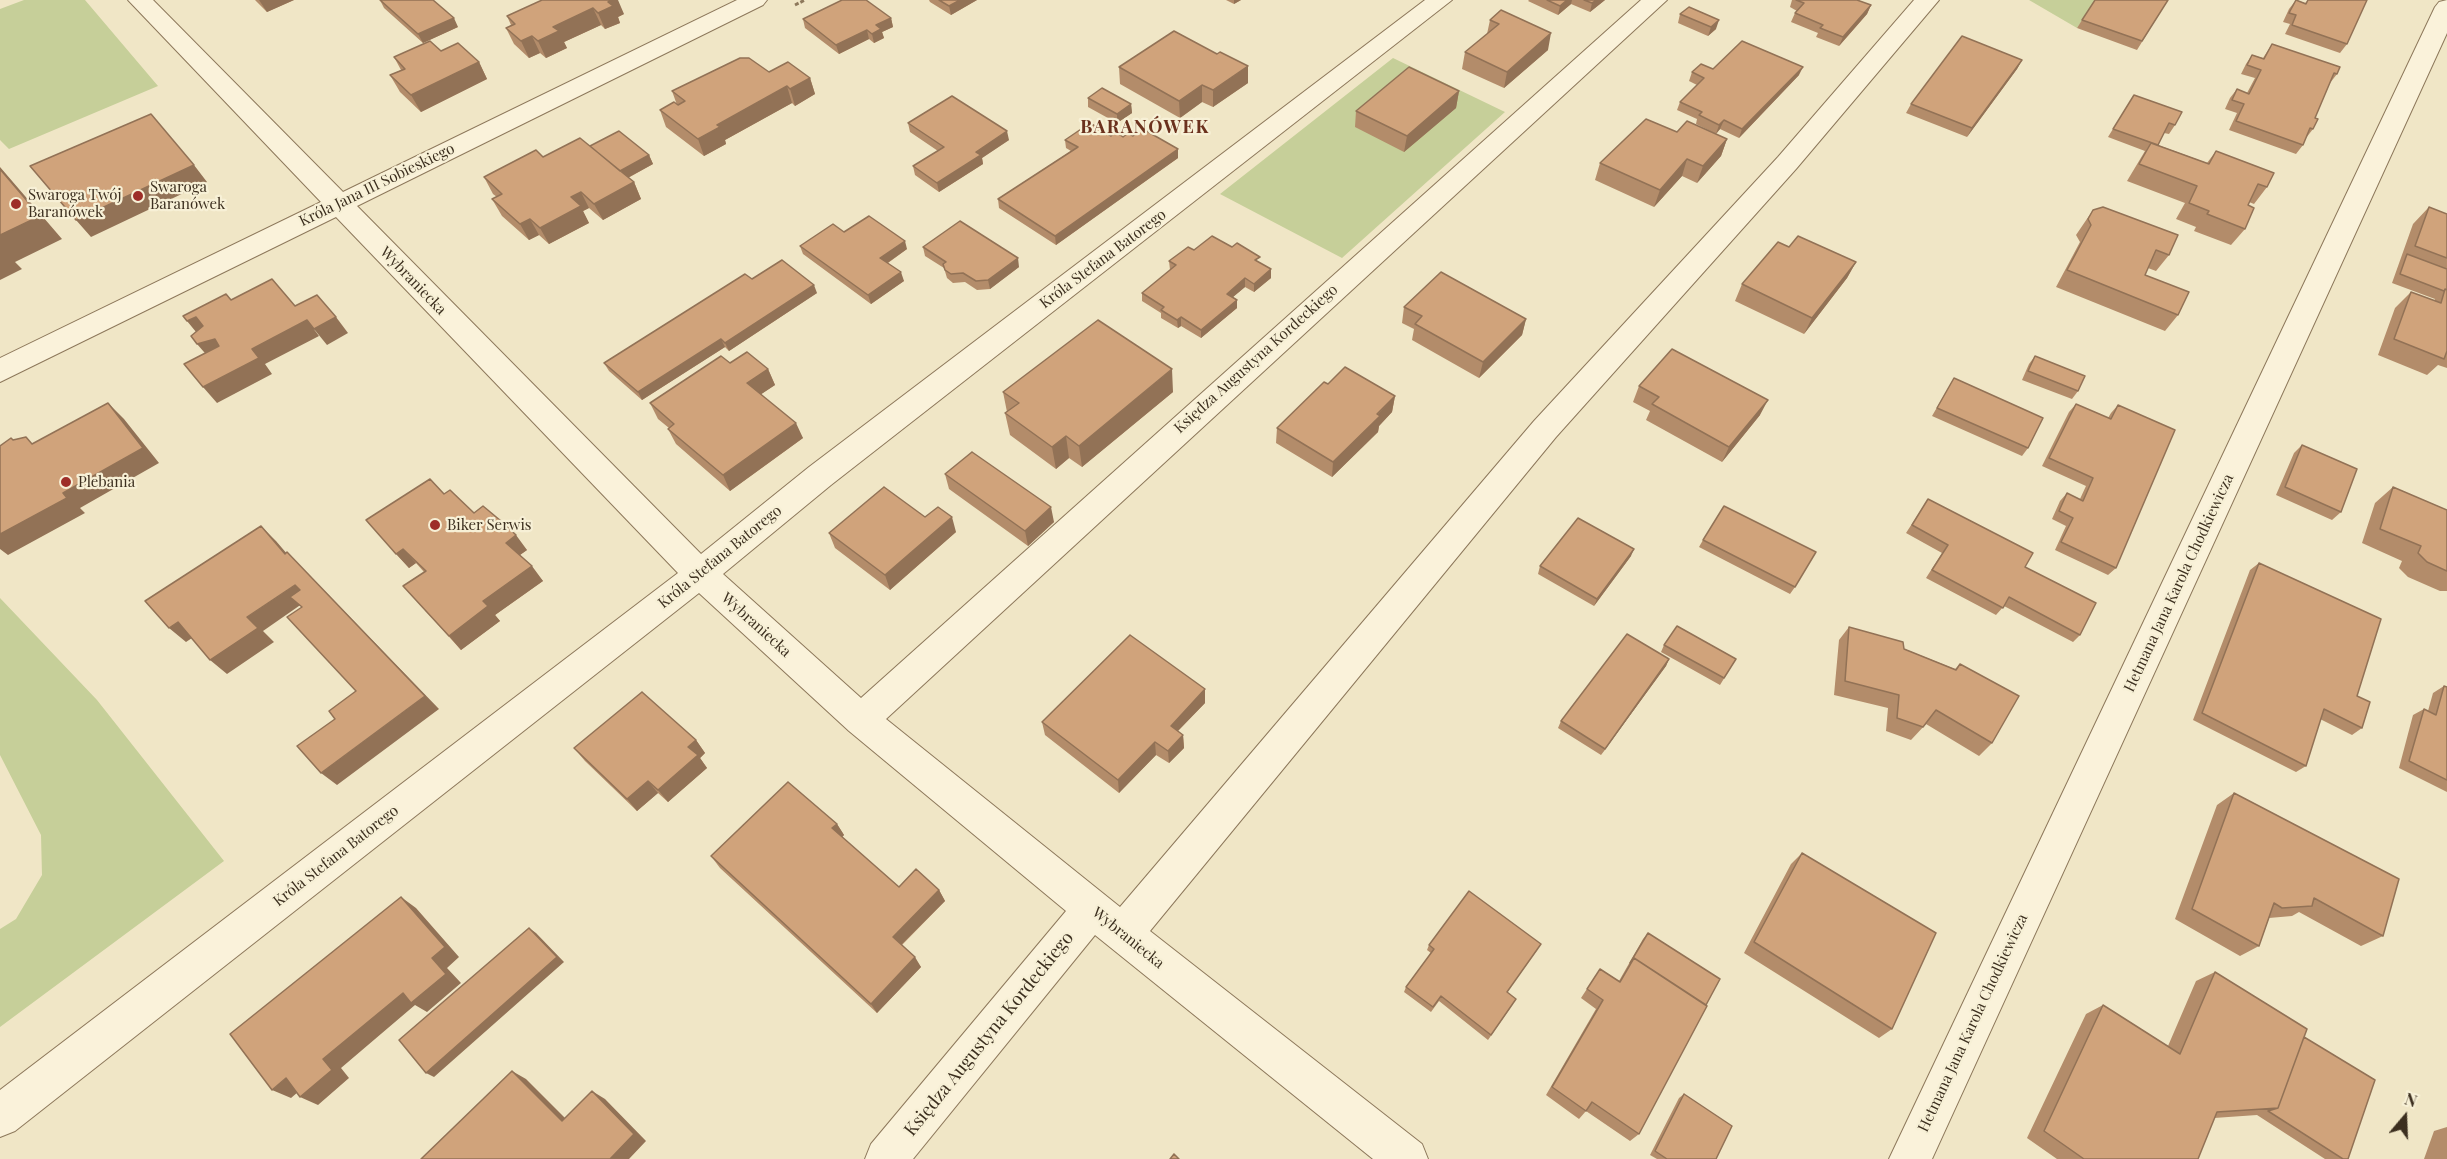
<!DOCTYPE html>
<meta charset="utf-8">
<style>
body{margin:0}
#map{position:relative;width:2447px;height:1159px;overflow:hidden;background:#f0e6c6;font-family:"Playfair Display",serif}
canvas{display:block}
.north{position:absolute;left:2375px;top:1087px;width:60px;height:60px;-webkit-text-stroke:4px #f7f0d6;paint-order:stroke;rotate:19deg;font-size:16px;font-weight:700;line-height:24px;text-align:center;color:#3c2f1f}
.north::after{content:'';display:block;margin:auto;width:21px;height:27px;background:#3c2f1f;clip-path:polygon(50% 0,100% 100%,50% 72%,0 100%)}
</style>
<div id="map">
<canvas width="2447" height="1159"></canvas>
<div class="north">N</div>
</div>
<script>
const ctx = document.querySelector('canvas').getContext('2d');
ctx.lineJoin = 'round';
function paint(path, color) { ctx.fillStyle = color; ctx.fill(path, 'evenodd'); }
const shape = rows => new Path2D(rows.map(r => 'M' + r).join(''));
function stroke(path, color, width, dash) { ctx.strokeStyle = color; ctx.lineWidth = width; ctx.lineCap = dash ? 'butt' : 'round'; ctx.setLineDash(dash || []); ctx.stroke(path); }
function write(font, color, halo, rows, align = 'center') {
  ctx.font = font + ' "Playfair Display",serif'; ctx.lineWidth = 4.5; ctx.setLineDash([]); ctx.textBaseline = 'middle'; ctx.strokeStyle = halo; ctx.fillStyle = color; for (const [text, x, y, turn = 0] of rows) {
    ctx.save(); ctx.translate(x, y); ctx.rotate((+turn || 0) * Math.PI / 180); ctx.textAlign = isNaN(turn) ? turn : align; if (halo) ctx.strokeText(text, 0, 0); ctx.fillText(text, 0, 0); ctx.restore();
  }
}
paint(shape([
 [24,0,85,0,158,86,9,149,0,140,0,9],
 [2029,0,2096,0,2077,28],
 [1393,58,1505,112,1342,258,1220,194],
 [0,598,97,700,224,861,0,1027,0,929,16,919,42,875,41,835,0,755]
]), '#c6cf99');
const minor = shape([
 [128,0,153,0,343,192,737,0,767,0,763,5,357,206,701,554,809,467,1425,0,1452,0,831,485,723,574,861,698,1641,0,1667,0,886,719,1120,907,1534,421,1778,157,1914,0,1939,0,1796,169,1556,437,1150,931,1422,1144,1428,1159,1373,1159,1095,935,913,1159,865,1159,871,1144,1066,911,849,731,699,593,15,1131,0,1137,0,1090,678,573,336,217,0,382,0,358,321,202,128,0],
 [2447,0,2447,33,1932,1159,1889,1159,2435,7,2439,2,2447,0]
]);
stroke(minor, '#8d785b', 2);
stroke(shape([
 [795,5,805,0]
]), '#8d785b', 3, [4, 2]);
paint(minor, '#faf2da');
paint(shape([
 [255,0,294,0,267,12],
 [380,0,458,27,423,43,384,8],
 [542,0,624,14,618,17,620,23,605,29,601,25,564,42,567,48,546,58,540,53,529,58,514,44,506,28,511,25,507,16],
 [929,0,977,0,951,15,930,2],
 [1226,0,1241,0,1234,4],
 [1529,0,1605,0,1590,12,1571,4,1558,15,1528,1],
 [1792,0,1857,0,1871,5,1867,14,1839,46,1816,37,1818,33,1791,22,1795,13,1797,11,1790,7],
 [2168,0,2137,50,2077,28,2082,20],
 [2296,0,2305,3,2308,0,2367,0,2347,44,2340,53,2285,34,2290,24,2283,22,2289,9],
 [1501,10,1548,50,1504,88,1462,69,1465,52,1487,34,1490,20],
 [1680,14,1716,29,1708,36,1678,23],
 [891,18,893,27,882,32,884,38,874,43,869,39,839,54,805,28,803,19],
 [2272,44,2337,74,2330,83,2315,118,2313,129,2306,138,2303,145,2296,154,2229,130,2237,113,2225,109,2230,98,2237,89,2247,93,2255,78,2241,74,2246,64,2252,55,2263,58],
 [441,51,479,62,487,79,421,112,400,92,390,75,401,70,394,57],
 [2022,60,2017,69,1967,137,1906,113,1911,104],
 [1119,67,1248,83,1213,107,1202,102,1180,118,1120,84],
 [1713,69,1799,75,1739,138,1720,129,1716,134,1696,124,1697,119,1677,110,1680,102,1697,85,1689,81,1692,72],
 [769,72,810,78,815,94,795,106,792,103,725,140,726,144,704,156,666,127,660,110,677,105,672,91],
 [1459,91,1456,108,1404,152,1355,127,1356,111],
 [2134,95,2175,125,2169,134,2164,133,2158,145,2207,163,2216,151,2267,187,2254,204,2249,202,2248,205,2245,229,2231,245,2194,231,2196,227,2176,219,2185,203,2127,181,2145,151,2108,137],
 [1088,98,1131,104,1132,113,1117,123,1088,107],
 [908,123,1009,140,982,158,983,164,939,192,915,175,913,166,938,151,910,132],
 [1677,132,1727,139,1721,156,1697,183,1682,176,1654,207,1595,180,1600,163],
 [1111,136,1133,136,1178,149,1178,158,1056,245,999,208,998,199,1071,151,1066,148,1065,140],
 [590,146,649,155,653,164,628,178,634,182,641,199,603,220,589,208,583,211,589,223,549,244,539,235,529,240,502,216,492,199,497,197,493,194,484,177,543,157],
 [2429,207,2447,214,2447,368,2438,365,2427,375,2378,355,2395,308,2411,292,2434,301,2435,299,2392,283,2413,224],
 [2093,210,2169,255,2156,271,2148,268,2145,275,2178,315,2165,331,2056,287,2080,242,2076,235],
 [844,232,907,249,888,263,904,281,871,304,803,254,800,246],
 [923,247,1019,267,990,289,977,290,965,282,953,283,947,278,944,268,925,256],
 [1789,247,1856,262,1847,278,1804,334,1735,301,1742,284],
 [1194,250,1259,263,1271,269,1271,278,1254,292,1245,287,1233,297,1237,300,1237,308,1201,338,1181,326,1178,328,1161,318,1161,313,1142,301,1142,293,1170,270,1169,261],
 [752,279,817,293,729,351,725,347,642,400,609,371,604,363],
 [1404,307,1526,319,1522,335,1479,378,1412,340,1414,329,1402,323],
 [2035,356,2078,391,2072,399,2022,380,2029,364],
 [730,363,768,369,775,385,761,394,803,438,730,491,676,444,668,429,669,428,658,419,650,403],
 [1954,378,2028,448,2022,456,1932,416],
 [1328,384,1395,396,1392,412,1379,426,1378,432,1332,477,1276,443,1277,428],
 [1639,386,1760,415,1722,462,1646,420,1650,411,1633,402],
 [1003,392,1173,392,1082,467,1069,458,1056,469,1010,435,1005,413,1007,412],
 [2076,404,2108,418,2111,413,2118,405,2116,568,2108,575,2055,550,2066,526,2052,519,2060,501,2067,493,2080,499,2086,486,2042,466,2069,412],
 [2302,445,2341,512,2332,520,2276,495,2294,453],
 [945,474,1054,522,1028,546,949,489],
 [2393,487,2447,510,2447,591,2440,591,2408,577,2399,568,2402,561,2362,543,2375,503],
 [1928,499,2025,567,2080,635,2073,642,2004,606,1996,615,1926,578,1942,553,1906,533],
 [474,513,527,550,520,555,543,581,495,615,500,621,461,650,403,586,424,572,416,563,409,568,366,520],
 [925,517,956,532,890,590,835,548,829,533],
 [1703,540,1795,587,1790,594,1699,547],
 [1631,556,1594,606,1538,574,1540,566],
 [2259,563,2357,696,2362,728,2352,735,2320,719,2306,766,2296,772,2193,720,2250,570],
 [1849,627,1955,669,1960,664,1992,743,1979,756,1926,724,1911,740,1886,731,1888,708,1834,695,1839,640],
 [1664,645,1736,659,1720,685,1661,652],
 [1669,659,1666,666,1601,755,1558,728,1561,721],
 [2444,686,2447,687,2447,792,2399,768,2413,715,2424,709,2428,711,2433,693],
 [1205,703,1178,731,1183,735,1184,748,1169,763,1156,755,1119,793,1045,735,1042,722],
 [696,740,705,753,700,758,707,768,668,802,658,793,637,811,585,761,574,748],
 [2234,793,2383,936,2361,946,2299,912,2292,916,2269,918,2259,946,2240,956,2175,919,2217,805],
 [837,824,844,835,842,837,899,887,939,890,945,901,902,945,921,967,877,1013,720,868,711,856],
 [1802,853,1892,1029,1879,1038,1744,953,1791,864],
 [1648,933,1639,1134,1630,1141,1586,1111,1579,1119,1546,1095,1596,1009,1581,998,1600,969,1619,981,1643,939],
 [1429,945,1538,949,1507,992,1513,1004,1488,1040,1439,1001,1431,1012,1404,992,1406,987,1431,953,1427,950],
 [2215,972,2304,1037,2348,1159,2325,1159,2257,1115,2214,1118,2198,1159,2057,1159,2027,1138,2086,1014,2103,1005,2168,1046,2196,981],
 [1684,1094,1716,1159,1657,1159,1650,1155,1679,1098],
 [2447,1127,2447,1159,2424,1159,2434,1131]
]), '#b38c6a');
paint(shape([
 [259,0,294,0,267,12],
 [612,0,618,0,624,14,618,17,620,23,605,29,598,13,608,2],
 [960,0,977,0,951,15,949,6],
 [1234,0,1241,0,1234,4],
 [1567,0,1572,0,1571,4,1558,15,1560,6],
 [1597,0,1605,0,1590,12,1592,3],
 [1871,5,1867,14,1839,46,1843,37],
 [593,8,601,25,564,42,567,48,546,58,538,41,553,27],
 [454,18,458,27,423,43,418,34],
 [891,18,893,27,882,32,884,38,874,43,872,34,876,25],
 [1719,20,1716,29,1708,36,1711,27],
 [867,30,869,39,839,54,836,45],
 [1551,33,1548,50,1504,88,1507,72],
 [532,36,540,53,529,58,521,41],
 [2022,60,2017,69,1967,137,1972,128],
 [479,62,487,79,421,112,411,95],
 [1248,66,1248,83,1213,107,1213,90],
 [1803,67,1799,75,1739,138,1742,129],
 [810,78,815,94,795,106,790,89],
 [1202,85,1202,102,1180,118,1179,101],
 [787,86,792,103,725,140,726,144,704,156,698,139,717,125],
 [1459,91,1456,108,1404,152,1407,136],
 [1131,104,1132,113,1117,123,1117,114],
 [1724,120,1720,129,1716,134,1719,125],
 [1007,131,1009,140,982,158,983,164,939,192,937,183,976,152],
 [1727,139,1721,156,1697,183,1703,166],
 [1178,149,1178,158,1056,245,1055,236],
 [649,155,653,164,620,182,616,173],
 [1687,159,1682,176,1654,207,1660,190],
 [194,165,207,182,91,237,76,220],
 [0,167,62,239,15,262,22,269,0,280],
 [634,182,641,199,603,220,594,204],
 [581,192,589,208,583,211,589,223,549,244,540,228,571,197],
 [530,219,539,235,529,240,520,224],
 [905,241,907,249,883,266,880,258],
 [1018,258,1019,267,990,289,988,280],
 [1856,262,1847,278,1804,334,1812,318],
 [1271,269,1271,278,1254,292,1254,284],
 [901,272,904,281,871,304,868,295],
 [1245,278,1245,287,1227,302,1227,294],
 [814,285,817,293,729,351,725,343],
 [1237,300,1237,308,1201,338,1201,330],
 [196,317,211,333,201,338,187,321],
 [336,317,348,333,327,345,314,329],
 [1181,317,1181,326,1178,328,1177,320],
 [1526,319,1522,335,1479,378,1483,362],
 [307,320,319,336,265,364,272,374,217,403,203,387,252,349],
 [215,339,229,355,211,360,197,344],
 [721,339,725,347,642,400,638,392],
 [768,369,775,385,754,399,747,383],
 [1172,369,1173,392,1082,467,1079,446],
 [1395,396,1392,412,1379,426,1378,432,1332,477,1333,462],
 [1768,400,1760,415,1722,462,1729,447],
 [108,403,124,419,159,463,80,508,85,513,8,555,0,549,0,534,63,493],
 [796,423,803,438,730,491,723,475],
 [1066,436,1069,458,1056,469,1052,447],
 [1051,507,1054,522,1028,546,1025,531],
 [952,517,956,532,890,590,885,575],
 [261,526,276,541,300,569,285,554],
 [516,535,527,550,517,557,506,543],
 [403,549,416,563,409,568,396,554],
 [1634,549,1631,556,1594,606,1597,599],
 [287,552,439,709,337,785,321,773,425,696],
 [532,566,543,581,495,615,500,621,461,650,449,636,483,601],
 [295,585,309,599,263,631,274,642,227,674,210,660,247,617],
 [178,622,195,636,186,642,169,628],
 [1669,659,1666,666,1601,755,1605,749],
 [1205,689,1205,703,1171,738,1171,726],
 [1183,735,1184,748,1169,763,1168,751],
 [696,740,705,753,700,758,707,768,668,802,658,790,688,747],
 [1155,742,1156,755,1119,793,1118,780],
 [648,781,658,793,637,811,627,799],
 [837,824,844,835,839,840,832,828],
 [939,890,945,901,899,947,893,937],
 [401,897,416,908,459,957,447,968,461,983,427,1012,415,1005,341,1068,349,1078,318,1105,300,1097,323,1059,432,958],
 [529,928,536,933,564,962,434,1077,426,1073],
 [915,957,921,967,877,1013,871,1004],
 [512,1071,526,1079,575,1128,562,1121],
 [286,1078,305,1086,291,1098,272,1090],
 [592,1091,605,1099,646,1141,629,1159,610,1159]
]), '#927256');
const building = shape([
 [380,0,433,0,454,18,418,34,380,0],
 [542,0,612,0,608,2,613,6,598,13,593,8,553,27,559,31,538,41,532,36,521,41,506,28,515,24,507,16,542,0],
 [842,0,866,0,891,18,876,25,881,29,872,34,867,30,836,45,803,19,842,0],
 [939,0,960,0,949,6,939,0],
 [1547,0,1567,0,1560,6,1547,0],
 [1584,0,1597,0,1592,3,1584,0],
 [1796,0,1857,0,1871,5,1843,37,1820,28,1823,25,1795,13,1804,3,1796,0],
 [2095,0,2168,0,2142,41,2082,20,2095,0],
 [2296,0,2306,4,2308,0,2367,0,2347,44,2292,25,2296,15,2289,13,2296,0],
 [1689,7,1719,20,1711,27,1680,14,1689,7],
 [1501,10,1551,33,1507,72,1465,52,1499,24,1490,20,1501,10],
 [1174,31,1217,54,1220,52,1248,66,1213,90,1202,85,1179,101,1119,67,1174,31],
 [1962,36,2022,60,1972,128,1911,104,1962,36],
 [430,41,441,51,458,43,479,62,411,95,390,75,405,69,394,57,430,41],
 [1742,41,1803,67,1742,129,1724,120,1719,125,1699,115,1702,112,1680,102,1704,78,1692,72,1701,64,1713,69,1742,41],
 [2272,44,2340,67,2337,74,2334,73,2315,118,2318,119,2313,129,2310,128,2303,145,2236,121,2244,104,2232,100,2237,89,2249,94,2261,70,2247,65,2252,55,2264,59,2272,44],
 [740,58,749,58,769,72,788,62,810,78,790,89,787,86,717,125,720,127,698,139,660,110,674,102,678,105,685,101,672,91,740,58],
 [1409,67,1459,91,1407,136,1356,111,1409,67],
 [1102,88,1131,104,1117,114,1088,98,1102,88],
 [2134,95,2182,112,2175,125,2169,123,2158,145,2113,129,2134,95],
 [952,96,1007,131,976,152,981,155,937,183,913,166,944,147,908,123,952,96],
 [151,114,194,165,76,220,30,166,151,114],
 [1646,119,1677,132,1687,121,1727,139,1703,166,1687,159,1660,190,1600,163,1646,119],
 [1090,123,1111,136,1116,132,1123,137,1128,133,1133,136,1143,129,1178,149,1055,236,998,199,1078,147,1065,140,1090,123],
 [619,131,649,155,620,171,590,146,619,131],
 [580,138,634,182,594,204,581,192,571,197,581,206,540,228,530,219,520,224,492,199,502,194,484,177,536,150,543,157,580,138],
 [2151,143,2209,164,2216,151,2274,173,2267,187,2258,184,2248,205,2254,208,2245,229,2207,214,2209,211,2189,203,2197,186,2139,164,2151,143],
 [0,169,40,216,0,235,0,169],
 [2103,207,2178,235,2169,255,2156,250,2145,275,2189,292,2178,315,2067,270,2091,225,2088,219,2093,210,2103,207],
 [2429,207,2447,214,2447,258,2415,246,2429,207],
 [869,216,905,241,880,258,901,272,868,295,800,246,833,224,844,232,869,216],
 [960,221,1018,258,988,280,976,281,963,273,951,274,945,270,943,264,946,262,923,247,960,221],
 [1212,236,1232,247,1237,243,1260,257,1255,260,1271,269,1254,284,1245,278,1227,294,1237,300,1201,330,1181,317,1177,320,1161,310,1164,307,1142,293,1176,265,1169,261,1188,247,1194,250,1212,236],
 [1798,236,1856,262,1812,318,1742,284,1778,242,1789,247,1798,236],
 [2407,254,2447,269,2447,290,2445,289,2444,291,2400,274,2407,254],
 [782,260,814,285,725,343,721,339,638,392,604,363,745,274,752,279,782,260],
 [1441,272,1526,319,1483,362,1415,324,1422,316,1404,307,1441,272],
 [272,279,295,306,317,295,336,317,314,329,307,320,252,349,259,358,203,387,184,364,219,346,215,339,197,344,191,336,203,326,196,317,187,321,183,316,226,294,231,300,272,279],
 [2445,289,2447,290,2447,351,2444,359,2394,339,2411,292,2441,303,2445,289],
 [1098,320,1172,369,1079,446,1066,436,1052,447,1005,413,1019,403,1003,392,1098,320],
 [1672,349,1768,400,1729,447,1652,404,1659,397,1639,386,1672,349],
 [747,352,768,369,747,383,796,423,723,475,668,429,674,424,650,403,721,356,730,363,747,352],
 [2035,356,2085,376,2078,391,2028,371,2035,356],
 [1345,367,1395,396,1377,414,1380,416,1333,462,1277,428,1324,382,1328,384,1345,367],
 [1954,378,2043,418,2028,448,1937,408,1954,378],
 [108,403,143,448,63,493,67,498,0,534,0,446,11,438,13,440,26,437,32,444,108,403],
 [2076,404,2111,419,2118,405,2175,430,2116,568,2061,542,2073,518,2059,511,2067,493,2083,501,2093,478,2049,458,2076,404],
 [2302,445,2357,469,2341,512,2285,487,2302,445],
 [972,452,1051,507,1025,531,945,474,972,452],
 [430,479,444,494,450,490,474,513,483,506,501,521,516,535,506,543,532,566,483,601,488,606,449,636,403,586,426,571,403,549,396,554,366,520,430,479],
 [884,487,925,517,938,507,952,517,885,575,829,533,884,487],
 [2393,487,2447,510,2447,571,2427,562,2418,553,2421,546,2380,529,2393,487],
 [1928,499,2033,553,2025,567,2096,603,2080,635,2009,597,2003,608,1932,570,1948,545,1912,525,1928,499],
 [1724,506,1816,552,1795,587,1703,540,1724,506],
 [1578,518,1634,549,1597,599,1540,566,1578,518],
 [261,526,285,554,287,552,425,696,321,773,297,746,335,719,329,711,356,691,287,617,302,607,290,597,300,590,295,585,247,617,258,628,210,660,178,622,169,628,145,601,261,526],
 [2259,563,2381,619,2357,696,2370,702,2362,728,2324,709,2306,766,2202,713,2259,563],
 [1677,626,1736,659,1724,678,1664,645,1677,626],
 [1849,627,1903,642,1904,649,1956,670,1960,664,2019,696,1992,743,1936,710,1923,727,1897,718,1899,695,1845,681,1849,627],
 [1627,634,1669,659,1605,749,1561,721,1627,634],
 [1130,635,1205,689,1171,726,1183,735,1168,751,1155,742,1118,780,1042,722,1130,635],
 [2444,686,2447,687,2447,780,2409,761,2424,709,2436,715,2444,686],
 [642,692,696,740,688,747,698,755,658,790,648,781,627,799,574,748,642,692],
 [788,782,837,824,832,828,899,887,916,869,939,890,893,937,915,957,871,1004,711,856,788,782],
 [2234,793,2399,879,2383,936,2314,898,2312,906,2282,908,2274,903,2259,946,2192,909,2234,793],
 [1802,853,1936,933,1892,1029,1754,942,1802,853],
 [1469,891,1541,944,1507,992,1516,999,1491,1035,1441,996,1433,1007,1406,987,1434,949,1429,945,1469,891],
 [401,897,445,947,432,958,446,974,411,1003,403,993,323,1059,332,1070,300,1097,286,1078,272,1090,230,1034,401,897],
 [529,928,557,957,426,1073,399,1040,529,928],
 [1648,933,1720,979,1706,1005,1634,958,1630,963,1648,933],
 [1634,958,1707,1006,1639,1134,1592,1102,1586,1111,1552,1087,1603,1000,1587,989,1600,969,1620,982,1634,958],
 [2215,972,2307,1029,2278,1108,2217,1112,2198,1159,2084,1159,2044,1131,2103,1005,2180,1054,2215,972],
 [2304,1037,2375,1080,2348,1159,2343,1159,2268,1111,2278,1108,2304,1037],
 [512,1071,562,1121,592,1091,634,1134,610,1159,421,1159,512,1071],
 [1684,1094,1732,1126,1716,1159,1667,1159,1655,1151,1684,1094],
 [1174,1154,1179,1159,1170,1159,1174,1154]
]);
paint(building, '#d0a37b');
stroke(building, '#927256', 1.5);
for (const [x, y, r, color] of [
 [138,196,6,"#9e2e28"],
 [16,204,6,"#9e2e28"],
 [66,482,6,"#9e2e28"],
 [435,525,6,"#9e2e28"]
]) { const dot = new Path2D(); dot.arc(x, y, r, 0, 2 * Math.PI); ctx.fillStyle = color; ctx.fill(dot); stroke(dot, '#f7f0d6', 2); }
write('15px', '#3c2f1f', '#f7f0d6', [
 ["Króla Jana III Sobieskiego",377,185,-26],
 ["Króla Stefana Batorego",1103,259,-37],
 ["Wybraniecka",413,281,46],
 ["Księdza Augustyna Kordeckiego",1256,359,-42],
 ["Króla Stefana Batorego",720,557,-39],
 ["Hetmana Jana Karola Chodkiewicza",2179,583,-65],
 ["Wybraniecka",756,625,42],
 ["Króla Stefana Batorego",336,856,-38],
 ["Wybraniecka",1128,938,39],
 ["Hetmana Jana Karola Chodkiewicza",1973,1023,-65]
]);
write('15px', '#3c2f1f', '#f7f0d6', [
 ["Swaroga",150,187],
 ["Baranówek",150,204],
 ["Swaroga Twój",28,195],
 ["Baranówek",28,212],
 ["Plebania",78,482],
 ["Biker Serwis",447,525]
], 'left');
ctx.letterSpacing = '1.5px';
write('bold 18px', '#6b311d', '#f7f0d6', [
 ["BARANÓWEK",1145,127]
]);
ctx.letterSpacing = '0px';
write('18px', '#3c2f1f', '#f7f0d6', [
 ["Księdza Augustyna Kordeckiego",989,1034,-51]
]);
</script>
